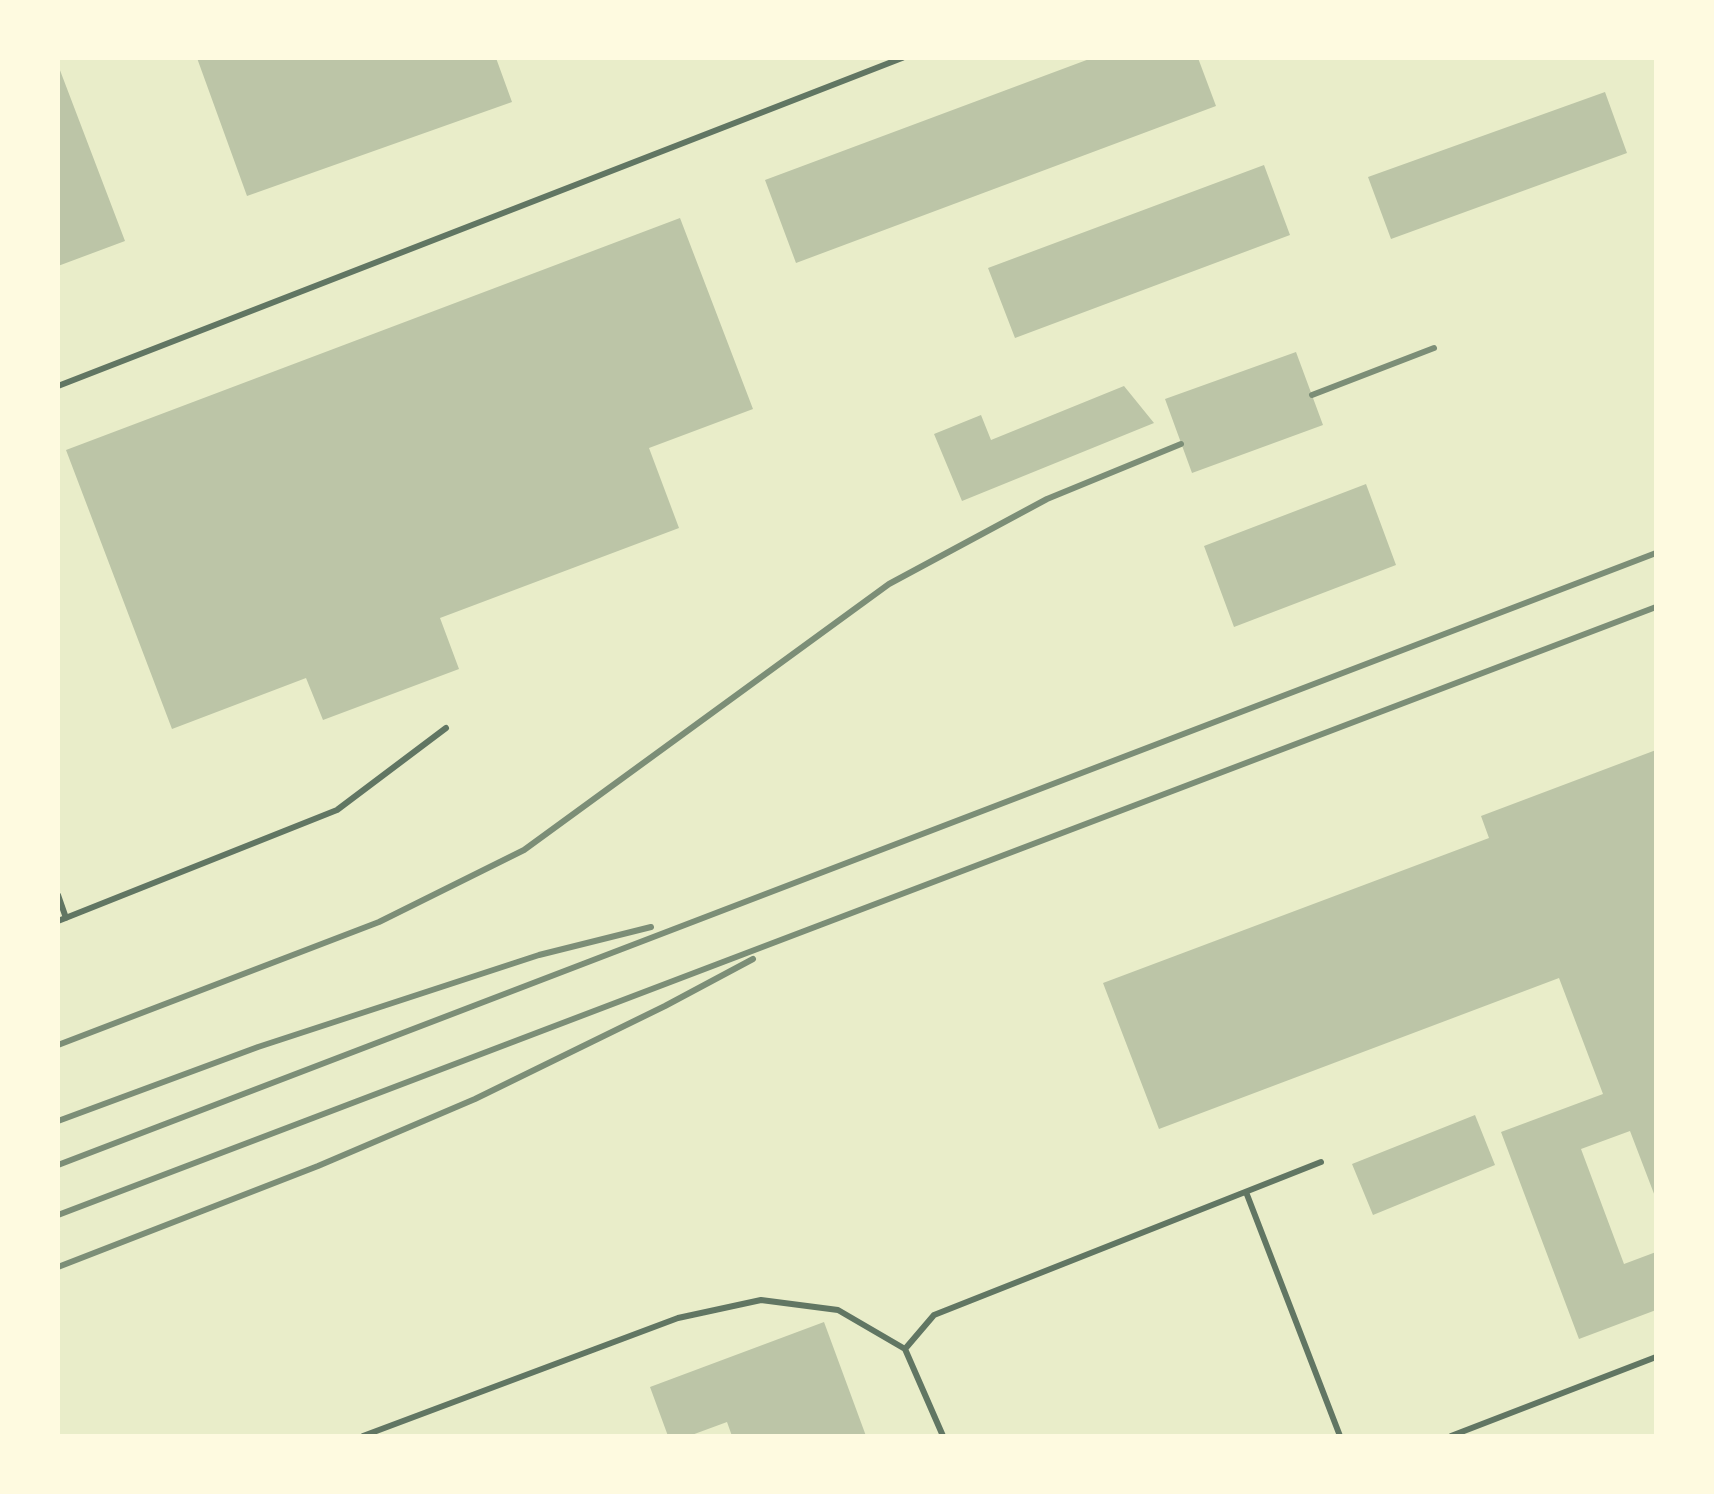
<!DOCTYPE html>
<style>
body{margin:0}
#map{position:relative;width:1714px;height:1494px;overflow:hidden;background:#e9edc9;font-family:Karla,sans-serif}
canvas{display:block}
.frame{position:absolute;inset:0;border:60px solid #fefae0;pointer-events:none}
</style>
<div id="map">
<canvas width="1714" height="1494"></canvas>
<div class="frame"></div>
</div>
<script>
const ctx = document.querySelector('canvas').getContext('2d');
ctx.lineJoin = 'round';
function paint(path, color) { ctx.fillStyle = color; ctx.fill(path, 'evenodd'); }
const shape = rows => new Path2D(rows.map(r => 'M' + r).join(''));
function stroke(path, color, width, dash) { ctx.strokeStyle = color; ctx.lineWidth = width; ctx.lineCap = dash ? 'butt' : 'round'; ctx.setLineDash(dash || []); ctx.stroke(path); }
paint(shape([
 [197,58,496,58,512,102,247,196],
 [1092,58,1198,58,1216,106,796,263,765,180],
 [58,65,125,241,58,266],
 [1605,92,1627,153,1391,239,1368,177],
 [1264,165,1290,235,1015,338,988,268],
 [680,218,753,409,649,448,679,528,440,618,459,669,323,720,306,678,172,729,66,450],
 [1296,352,1323,425,1192,473,1165,399],
 [1124,386,1154,423,962,501,934,434,981,415,991,440],
 [1366,484,1396,565,1234,627,1204,546],
 [1656,750,1656,1199,1630,1131,1581,1149,1624,1264,1656,1252,1656,1310,1579,1339,1501,1132,1603,1094,1559,978,1159,1129,1103,983,1489,838,1481,816],
 [1475,1115,1495,1165,1373,1215,1352,1164],
 [824,1322,866,1436,732,1436,727,1422,689,1436,668,1436,650,1387]
]), '#bcc5a7');
stroke(shape([
 [58,386,902,58],
 [58,895,66,918],
 [58,921,337,810,446,728],
 [1246,1192,1340,1436],
 [905,1349,934,1315,1321,1162],
 [363,1436,678,1318,761,1300,838,1310,905,1349,943,1436],
 [1451,1436,1656,1357]
]), '#617663', 6);
stroke(shape([
 [1312,395,1434,348],
 [58,1045,379,922,524,850,889,584,1047,499,1181,444],
 [58,1121,258,1047,539,955,651,927],
 [58,1165,1656,553],
 [58,1215,1656,607],
 [58,1267,318,1166,475,1099,665,1006,753,959]
]), '#7c8e77', 6);
</script>
